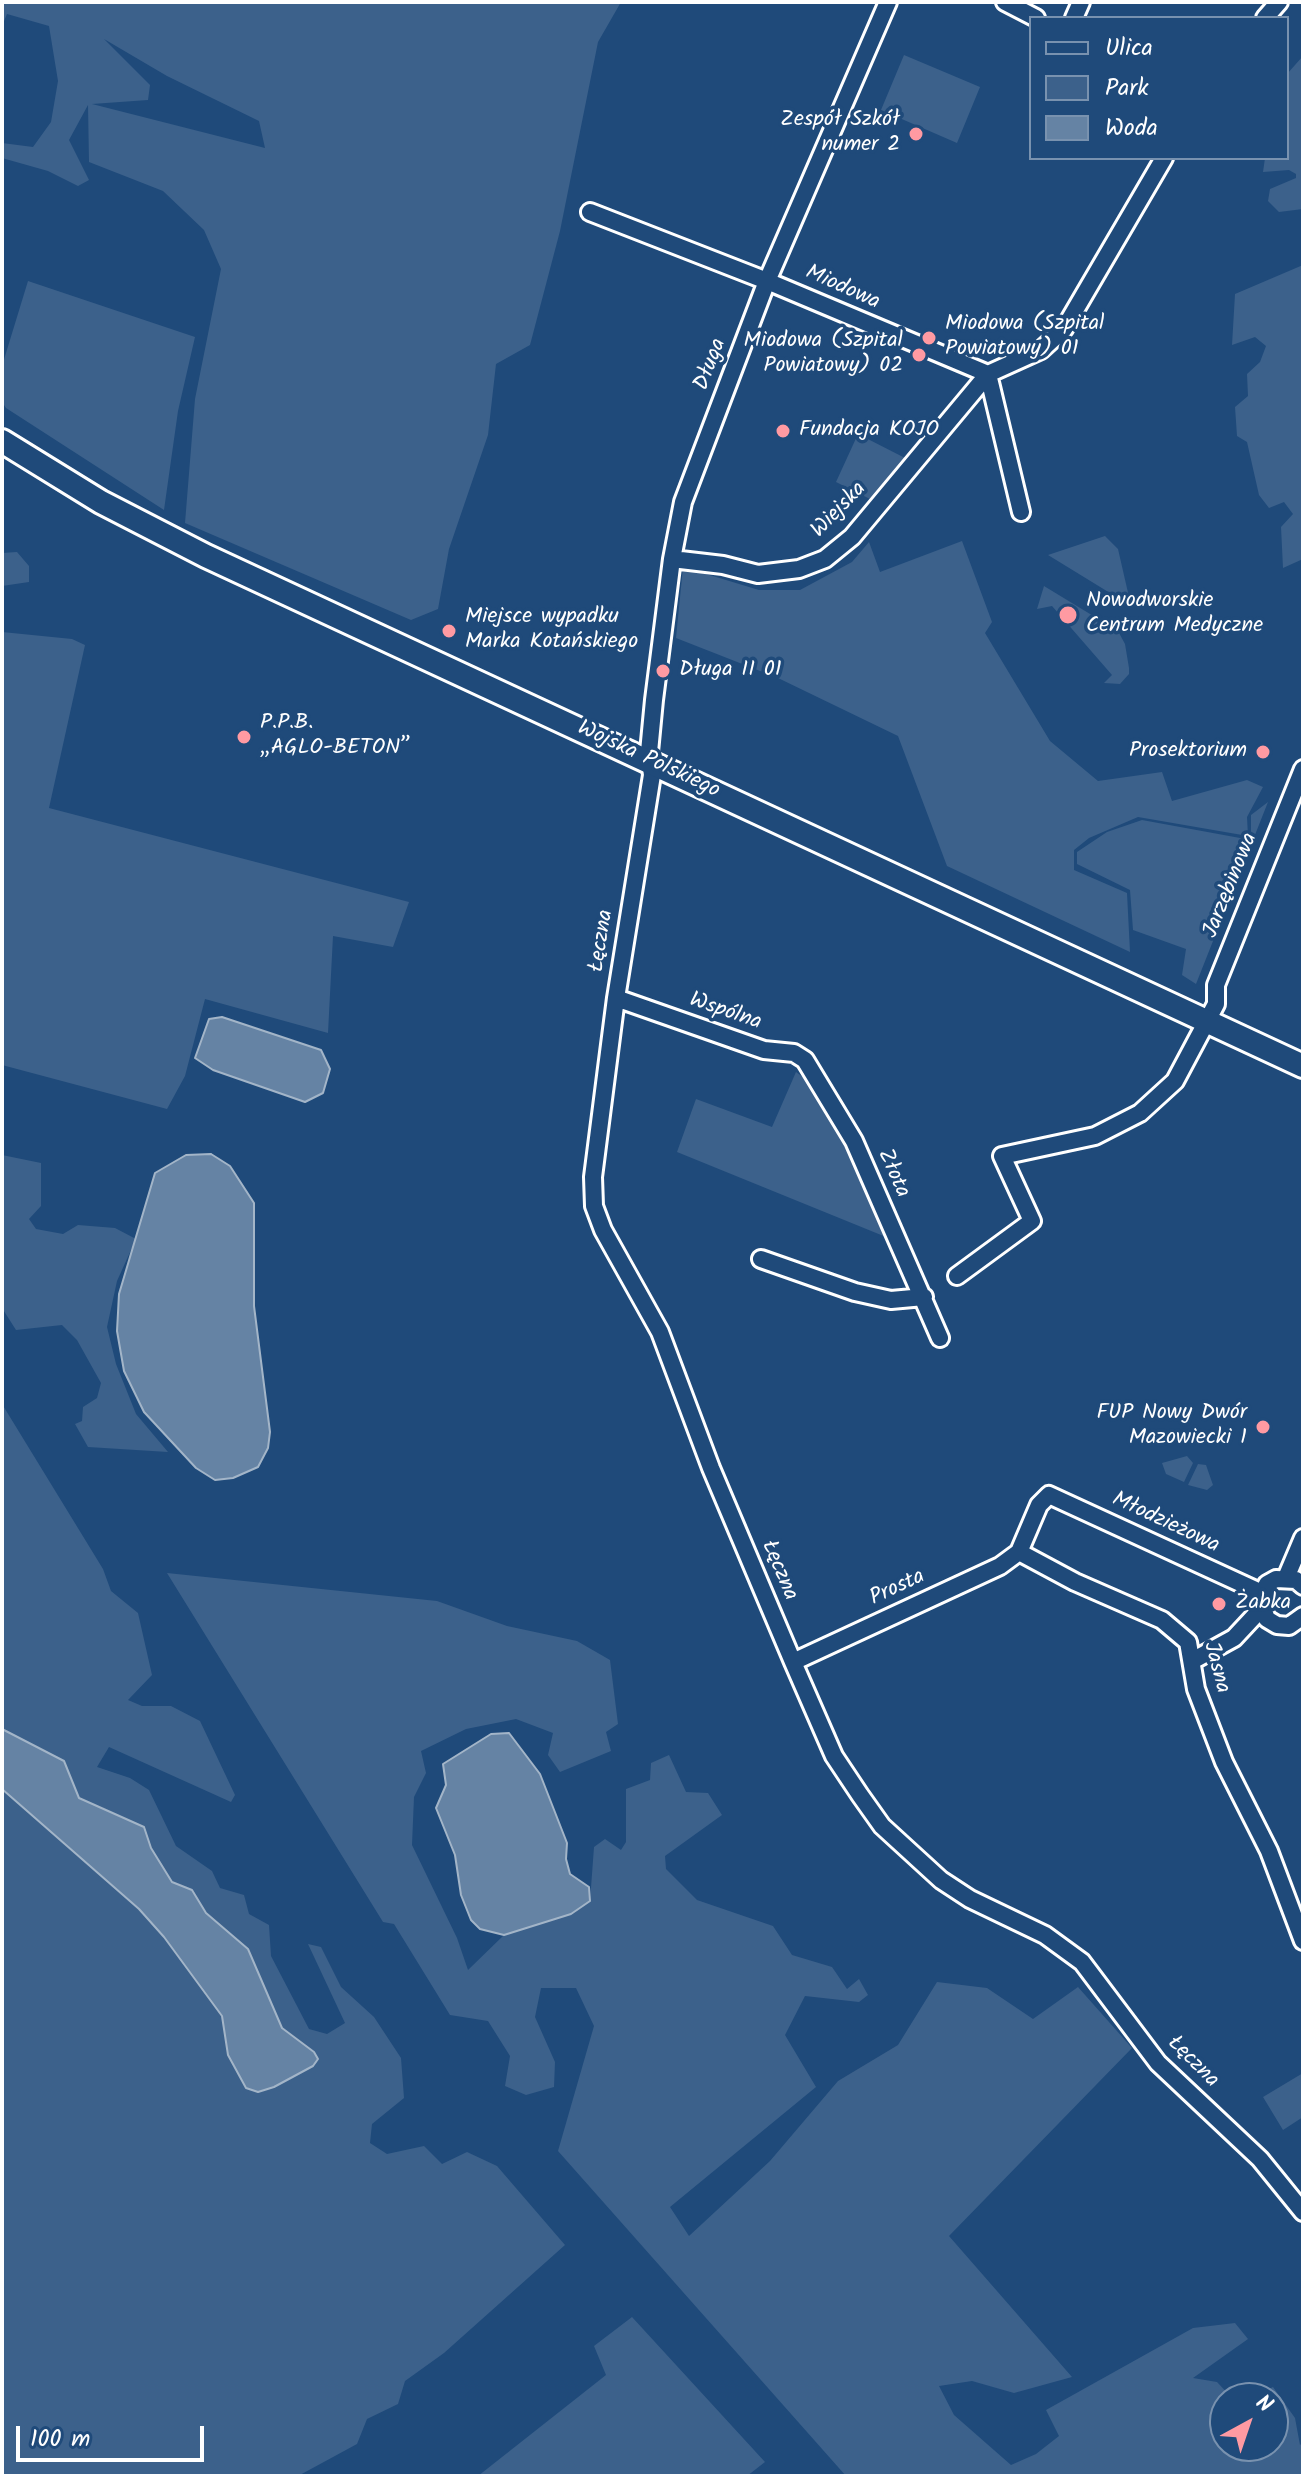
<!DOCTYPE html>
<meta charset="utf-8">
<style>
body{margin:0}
#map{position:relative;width:1305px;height:2478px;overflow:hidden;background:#1f4a7a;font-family:Kalam,sans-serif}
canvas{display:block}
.frame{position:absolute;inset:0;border:4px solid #fff;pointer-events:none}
.legend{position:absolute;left:1029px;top:16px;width:260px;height:144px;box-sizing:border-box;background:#1f4a7a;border:2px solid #7992af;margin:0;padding:10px 14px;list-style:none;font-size:24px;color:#fff}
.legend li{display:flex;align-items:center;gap:16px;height:40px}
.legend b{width:40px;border:2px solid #7992af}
.north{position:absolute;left:1209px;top:2382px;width:80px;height:80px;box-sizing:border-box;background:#1f4a7a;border:2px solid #7992af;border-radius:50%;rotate:40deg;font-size:22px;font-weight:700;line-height:32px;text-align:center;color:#fff}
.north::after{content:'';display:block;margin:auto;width:28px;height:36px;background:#ff9aa2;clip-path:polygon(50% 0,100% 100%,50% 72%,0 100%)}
.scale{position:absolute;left:16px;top:2426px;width:188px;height:36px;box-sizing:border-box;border:4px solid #fff;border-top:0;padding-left:10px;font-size:24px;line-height:28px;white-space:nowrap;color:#fff;-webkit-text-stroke:6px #1f4a7a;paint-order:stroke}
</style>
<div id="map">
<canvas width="1305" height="2478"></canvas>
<div class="frame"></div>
<ul class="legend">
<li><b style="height:10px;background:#1f4a7a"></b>Ulica</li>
<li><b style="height:22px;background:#3c618b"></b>Park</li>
<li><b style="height:22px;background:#6583a4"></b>Woda</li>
</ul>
<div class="north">N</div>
<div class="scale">100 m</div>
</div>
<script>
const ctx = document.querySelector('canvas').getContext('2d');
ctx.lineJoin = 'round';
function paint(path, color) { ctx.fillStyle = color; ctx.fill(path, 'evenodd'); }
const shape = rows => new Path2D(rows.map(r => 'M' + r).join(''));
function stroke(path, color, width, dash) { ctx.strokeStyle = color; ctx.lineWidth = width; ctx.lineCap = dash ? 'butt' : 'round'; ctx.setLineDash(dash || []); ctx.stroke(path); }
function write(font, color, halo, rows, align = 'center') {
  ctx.font = font + ' Kalam,sans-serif'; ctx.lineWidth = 7; ctx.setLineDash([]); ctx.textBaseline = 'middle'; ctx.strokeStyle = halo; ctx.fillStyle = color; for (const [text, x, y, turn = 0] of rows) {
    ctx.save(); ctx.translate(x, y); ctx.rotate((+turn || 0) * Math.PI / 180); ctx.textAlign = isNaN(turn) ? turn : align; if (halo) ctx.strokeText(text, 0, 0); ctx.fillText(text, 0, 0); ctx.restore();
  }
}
paint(shape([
 [2,2,621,2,598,42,560,231,530,345,496,364,488,435,449,549,438,609,411,620,185,523,195,399,221,269,204,230,163,191,89,162,88,105,69,140,89,180,78,186,48,171,2,158,2,143,33,147,51,122,58,81,49,26,7,14,2,26],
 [104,39,167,76,259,121,265,148,92,104,148,100,150,85],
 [904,55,980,87,957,143,881,110],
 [1303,56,1303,209,1279,212,1268,201,1270,189,1296,178,1296,174,1289,170,1263,172,1265,158,1287,158,1287,74],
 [1303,265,1303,559,1283,568,1281,527,1293,514,1284,502,1269,508,1259,495,1247,442,1237,436,1235,407,1248,396,1247,374,1260,362,1266,346,1255,337,1232,345,1235,294],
 [28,281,195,337,178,411,164,510,6,408,2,402,2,366],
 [858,434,907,459,874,501,836,482],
 [1105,536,1118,549,1129,597,1123,601,1048,555],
 [962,541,992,622,985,633,1050,741,1098,781,1162,772,1172,801,1247,780,1263,787,1247,817,1248,836,1138,817,1089,838,1074,850,1074,870,1127,893,1130,952,947,866,898,736,778,678,676,638,683,567,759,590,800,590,852,562,869,542,880,572],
 [17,552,29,566,29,582,2,586,2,553],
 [1044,586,1118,631,1125,644,1129,668,1129,674,1120,684,1104,683,1112,675,1052,606,1037,609],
 [2,632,72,639,85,645,49,808,409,902,393,947,333,936,328,1033,205,999,185,1076,167,1109,2,1065],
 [1268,802,1196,984,1182,975,1186,949,1133,930,1130,890,1077,864,1077,852,1107,832,1142,820,1251,840,1251,815],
 [796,1072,814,1085,846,1139,886,1237,677,1152,696,1099,772,1127],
 [2,1155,41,1163,41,1206,29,1219,36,1229,63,1234,78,1225,115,1228,136,1239,117,1281,107,1327,116,1364,136,1414,168,1452,88,1447,75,1424,82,1421,83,1407,97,1398,101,1383,77,1340,62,1325,16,1330,2,1308],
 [2,1404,103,1569,111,1591,138,1613,152,1675,128,1700,142,1706,171,1706,200,1721,235,1795,231,1802,109,1747,97,1767,130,1778,149,1790,176,1846,212,1871,220,1888,244,1895,249,1914,269,1925,271,1956,309,2029,327,2034,345,2023,308,1944,321,1947,341,1987,374,2017,401,2058,404,2098,372,2124,370,2143,387,2154,424,2146,442,2164,467,2152,497,2166,565,2245,444,2353,405,2381,398,2404,367,2419,357,2444,298,2476,2,2476,2,1789,139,1909,164,1937,222,2016,228,2055,314,2052,282,2028,248,1949,206,1913,192,1890,172,1882,151,1848,144,1827,78,1798,64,1761,2,1729],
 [1187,1456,1193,1463,1184,1482,1166,1474,1162,1463],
 [1198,1464,1206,1465,1213,1485,1207,1490,1188,1485],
 [167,1573,437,1601,507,1626,577,1641,610,1660,618,1724,606,1732,611,1751,560,1772,548,1755,553,1733,516,1719,466,1729,421,1751,426,1773,414,1797,412,1845,457,1938,468,1970,504,1935,571,1914,590,1901,594,1847,605,1839,621,1850,626,1842,626,1789,650,1780,651,1763,669,1755,686,1792,708,1793,722,1815,665,1856,666,1869,697,1900,773,1926,792,1955,832,1967,847,1989,859,1979,868,1995,859,2002,805,1996,785,2035,816,2087,670,2207,689,2236,770,2161,838,2081,898,2045,937,1982,987,1988,1033,2019,1078,1987,1132,2048,949,2236,1072,2377,1014,2393,972,2381,939,2386,954,2415,1011,2465,1036,2454,1059,2436,1046,2410,1193,2328,1235,2323,1248,2339,1193,2378,1217,2382,1232,2398,1225,2398,1225,2446,1273,2446,1273,2398,1249,2398,1273,2387,1295,2418,1300,2445,1303,2442,1303,2476,846,2476,558,2151,594,2026,576,1988,541,1988,535,2017,555,2062,554,2087,526,2095,505,2086,510,2056,488,2021,450,2015,394,1924,383,1922],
 [1303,2073,1303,2117,1283,2130,1263,2097],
 [632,2317,765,2462,747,2476,478,2476,606,2375,594,2346]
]), '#3c618b');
const water = shape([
 [222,1017,321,1050,330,1069,323,1093,305,1102,213,1070,195,1058,209,1019,222,1017],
 [211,1154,230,1166,254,1203,254,1306,270,1432,268,1448,258,1467,233,1478,215,1480,196,1468,144,1412,124,1371,117,1331,119,1294,155,1173,186,1155,211,1154],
 [2,1729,64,1761,79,1798,144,1827,151,1848,172,1882,192,1890,206,1913,248,1949,282,2028,314,2052,318,2059,313,2066,274,2087,258,2092,246,2088,228,2055,222,2016,164,1937,139,1909,2,1789,2,1729],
 [509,1733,540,1774,567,1843,566,1859,570,1874,589,1887,590,1901,571,1914,504,1935,480,1929,471,1920,461,1895,455,1855,436,1808,446,1785,443,1764,491,1734,509,1733]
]);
paint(water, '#6583a4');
stroke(water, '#a3b5c8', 2);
const minor = shape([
 [888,2,767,281,683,502,672,559,654,700,649,752,652,775,616,998,593,1177,594,1206,603,1230,660,1332,711,1468,793,1662,834,1756,860,1795,882,1826,941,1880,970,1899,1045,1935,1082,1962,1158,2063,1260,2159,1303,2212],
 [1005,2,1036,18],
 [1074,18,1081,2],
 [1265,18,1279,2],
 [590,212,767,281,988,374],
 [988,374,1021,512],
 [672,559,723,565,758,574,799,569,825,559,852,537,988,374,1041,350,1064,329,1164,158],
 [616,998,764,1050,794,1053,805,1060,854,1141,940,1338],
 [761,1259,855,1292,891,1300,924,1297],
 [957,1276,1032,1221,1002,1156,1095,1136,1140,1113,1175,1081,1216,1004,1216,985,1303,769],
 [1019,1552,1075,1582,1162,1620,1188,1642,1196,1689,1224,1762,1269,1851,1303,1941],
 [1019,1552,1039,1505,1049,1495,1262,1593],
 [1286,1578,1303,1538],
 [1303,1586,1296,1580,1276,1579,1267,1584,1260,1601,1267,1619,1277,1625,1289,1626,1303,1616],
 [1192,1661,1234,1638,1261,1609],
 [793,1662,1000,1566,1019,1552]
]);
const major = shape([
 [2,441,101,502,206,556,1303,1066]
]);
stroke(minor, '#fff', 22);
stroke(major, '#fff', 28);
stroke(minor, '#1f4a7a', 16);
stroke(major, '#1f4a7a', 22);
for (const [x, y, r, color] of [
 [916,134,8,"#ff9aa2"],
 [929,338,8,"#ff9aa2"],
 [919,355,8,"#ff9aa2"],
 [783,431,8,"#ff9aa2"],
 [1068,615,10,"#ff9aa2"],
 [449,631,8,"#ff9aa2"],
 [663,671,8,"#ff9aa2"],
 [244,737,8,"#ff9aa2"],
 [1263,752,8,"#ff9aa2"],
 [1263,1427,8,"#ff9aa2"],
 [1219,1604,8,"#ff9aa2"]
]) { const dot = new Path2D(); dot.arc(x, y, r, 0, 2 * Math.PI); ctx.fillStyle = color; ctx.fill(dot); stroke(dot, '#1f4a7a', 3); }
write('22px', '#fff', '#1f4a7a', [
 ["Zespół Szkół",900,121,"right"],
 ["numer 2",900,146,"right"],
 ["Miodowa (Szpital",945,325],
 ["Powiatowy) 01",945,350],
 ["Miodowa (Szpital",903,342,"right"],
 ["Powiatowy) 02",903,367,"right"],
 ["Fundacja KOJO",799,431],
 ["Nowodworskie",1086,602],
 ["Centrum Medyczne",1086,627],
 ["Miejsce wypadku",465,618],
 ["Marka Kotańskiego",465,643],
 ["Długa II 01",679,671],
 ["P.P.B.",260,724],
 ["„AGLO-BETON”",260,749],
 ["Prosektorium",1247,752,"right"],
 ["FUP Nowy Dwór",1247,1414,"right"],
 ["Mazowiecki 1",1247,1439,"right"],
 ["Żabka",1235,1604]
], 'left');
write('22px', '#fff', '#1f4a7a', [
 ["Miodowa",842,289,24],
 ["Długa",712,365,-69],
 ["Wiejska",840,511,-46],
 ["Wojska Polskiego",648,761,25],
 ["Jarzębinowa",1232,886,-68],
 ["Łęczna",603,941,-81],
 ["Wspólna",725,1013,19],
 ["Złota",892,1174,66],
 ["Młodzieżowa",1165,1524,25],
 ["Łęczna",778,1571,67],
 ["Prosta",898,1589,-25],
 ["Jasna",1215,1668,75],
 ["Łęczna",1192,2063,45]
]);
</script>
